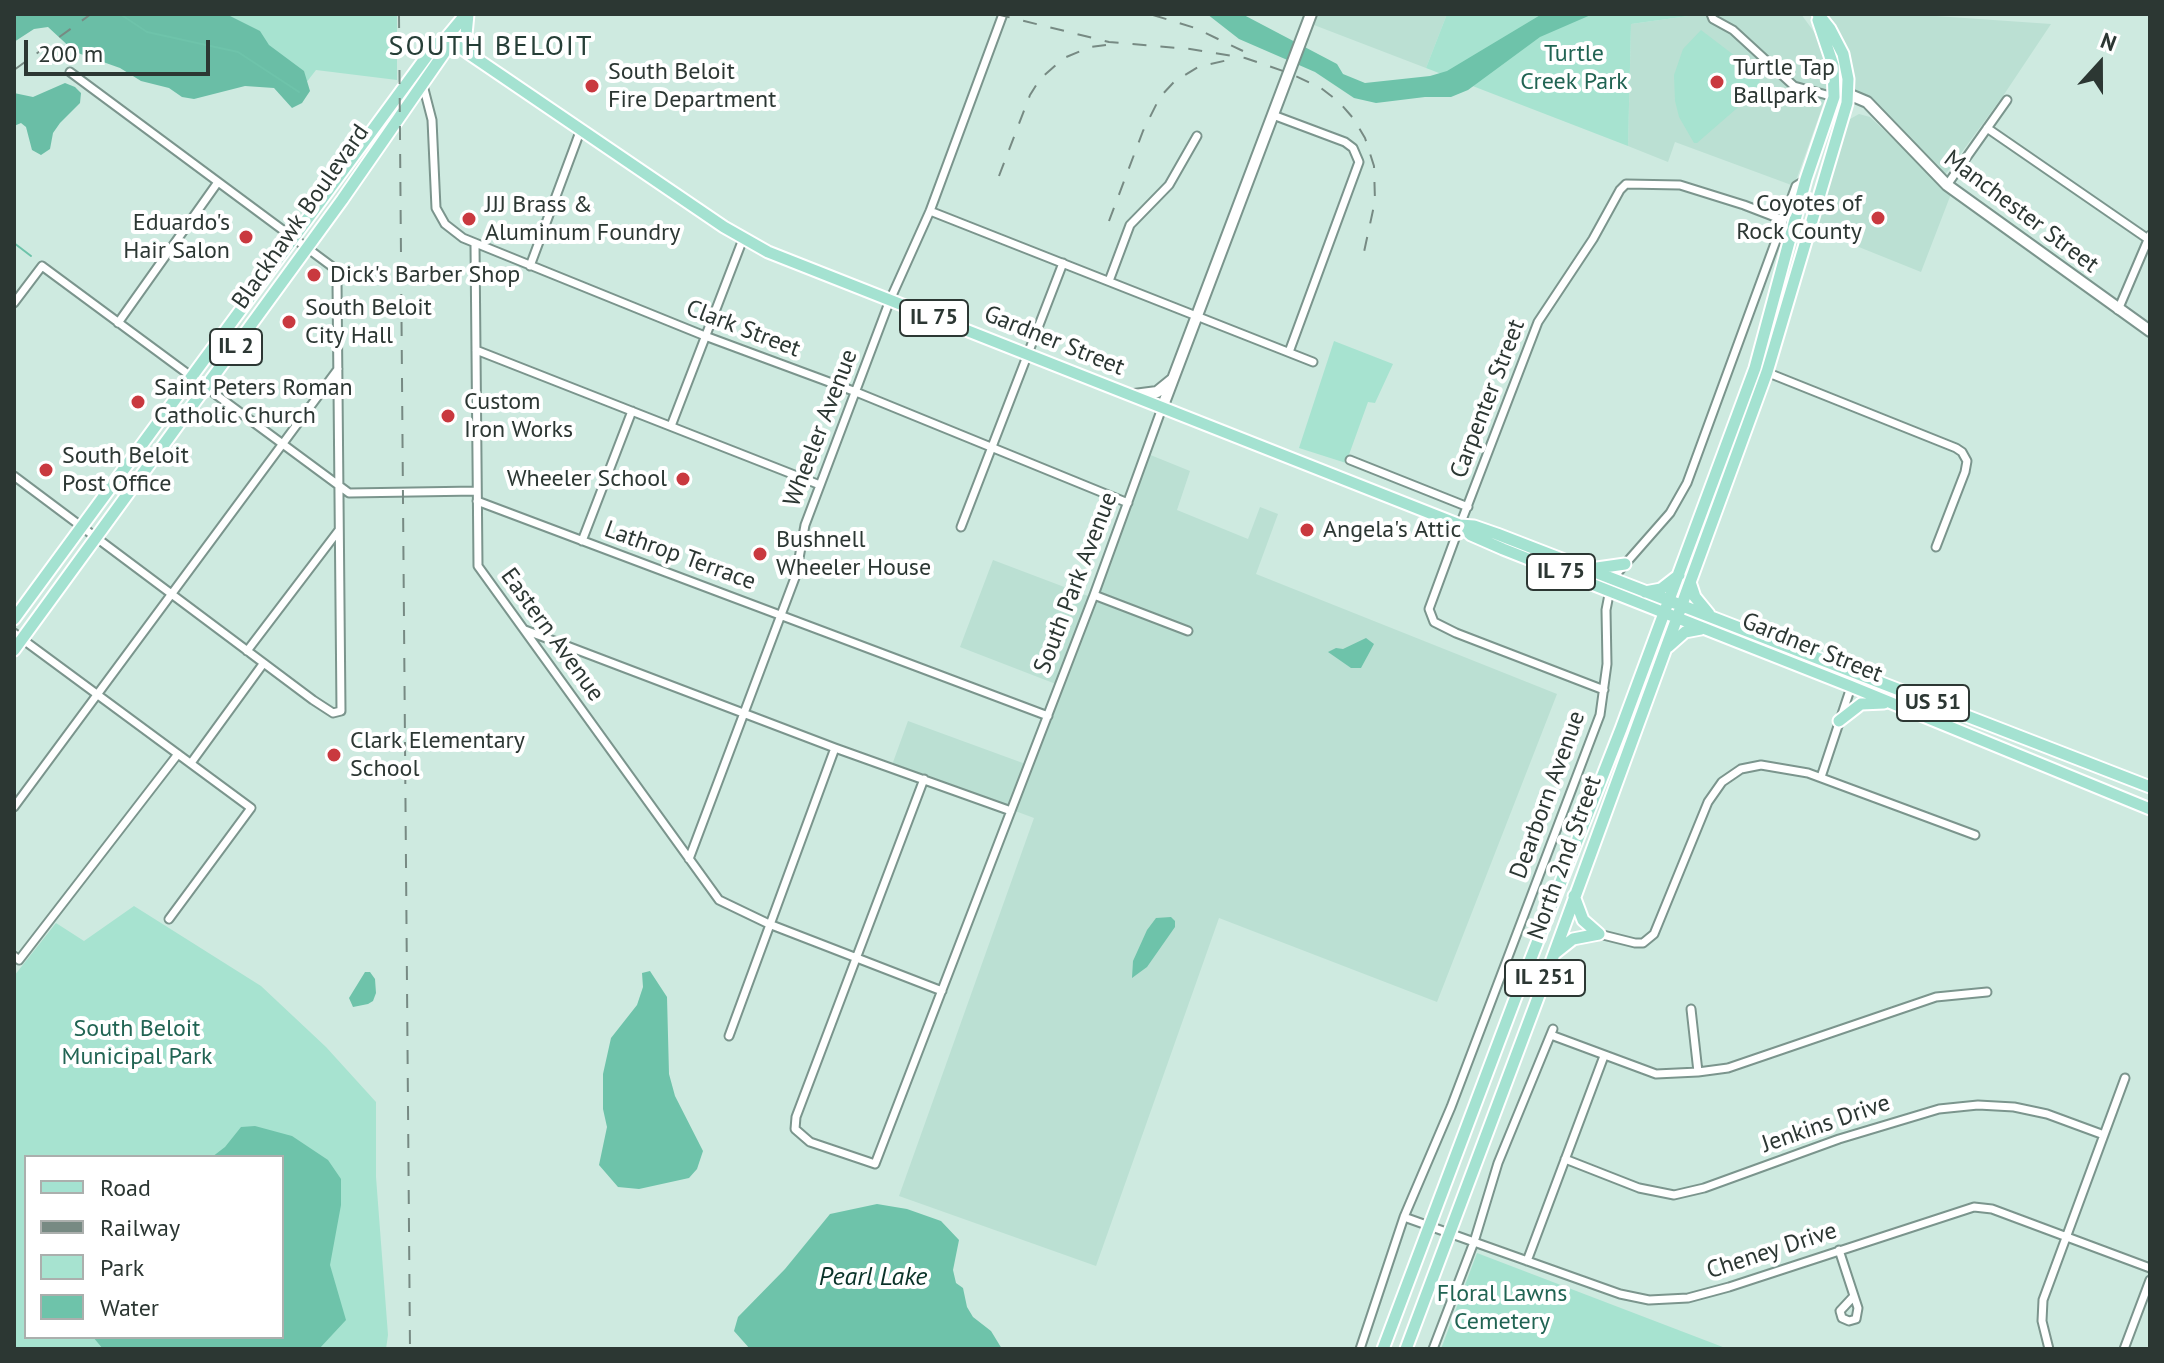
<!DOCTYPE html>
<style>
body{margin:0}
#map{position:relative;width:2164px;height:1363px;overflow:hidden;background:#ceeae0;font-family:"PT Sans",sans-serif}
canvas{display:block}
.frame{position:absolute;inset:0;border:16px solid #2c3733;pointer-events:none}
.legend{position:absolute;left:24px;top:1155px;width:260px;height:184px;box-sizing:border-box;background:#fff;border:2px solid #abafad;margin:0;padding:10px 14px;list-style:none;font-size:24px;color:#2c3733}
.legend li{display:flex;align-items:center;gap:16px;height:40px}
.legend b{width:40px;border:2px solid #abafad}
.north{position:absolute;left:2060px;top:24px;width:80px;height:80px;-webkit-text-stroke:6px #fff;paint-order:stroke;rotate:21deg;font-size:22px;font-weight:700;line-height:32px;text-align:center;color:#2c3733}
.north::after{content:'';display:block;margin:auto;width:28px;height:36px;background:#2c3733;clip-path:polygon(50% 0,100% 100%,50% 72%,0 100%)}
.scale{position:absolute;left:24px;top:40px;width:186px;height:36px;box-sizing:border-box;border:4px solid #2c3733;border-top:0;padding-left:10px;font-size:24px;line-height:28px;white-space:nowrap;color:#2c3733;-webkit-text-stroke:6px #fff;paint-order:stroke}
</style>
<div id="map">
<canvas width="2164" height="1363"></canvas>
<div class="frame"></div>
<ul class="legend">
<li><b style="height:10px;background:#a4e2d1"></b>Road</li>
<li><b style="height:10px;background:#778a83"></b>Railway</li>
<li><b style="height:22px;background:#a7e3d0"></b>Park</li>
<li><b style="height:22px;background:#6ec3aa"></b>Water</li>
</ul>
<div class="north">N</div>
<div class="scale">200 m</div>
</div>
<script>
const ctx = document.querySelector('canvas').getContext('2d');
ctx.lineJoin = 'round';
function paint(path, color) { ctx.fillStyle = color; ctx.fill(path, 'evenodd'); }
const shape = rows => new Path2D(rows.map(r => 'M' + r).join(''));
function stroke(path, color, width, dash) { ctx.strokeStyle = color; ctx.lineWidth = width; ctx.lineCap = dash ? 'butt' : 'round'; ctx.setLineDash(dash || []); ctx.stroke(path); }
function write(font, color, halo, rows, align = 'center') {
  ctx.font = font + ' "PT Sans",sans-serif'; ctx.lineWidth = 8; ctx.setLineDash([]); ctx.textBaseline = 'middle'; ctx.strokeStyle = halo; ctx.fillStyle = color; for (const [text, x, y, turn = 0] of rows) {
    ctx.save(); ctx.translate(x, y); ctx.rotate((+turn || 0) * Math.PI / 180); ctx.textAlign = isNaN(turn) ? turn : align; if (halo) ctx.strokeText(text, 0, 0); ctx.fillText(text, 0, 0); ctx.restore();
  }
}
paint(shape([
 [1318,14,1447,14,1426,68,1314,25],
 [1703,14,1801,14,1817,36,1827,63,1828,91,1794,186,1675,142,1668,162,1628,146,1631,24],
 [1825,14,1907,14,2051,24,2003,96,1945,175,1871,100,1853,88],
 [1859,114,1870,117,1951,194,1921,272,1814,229,1845,131,1850,119],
 [1148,454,1190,471,1177,510,1248,539,1260,507,1278,514,1256,574,1557,694,1437,1002,1219,918,1096,1266,899,1196,1034,818,892,765,908,721,1031,766,1061,686,960,647,993,560,1096,599]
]), '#bbe0d3');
paint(shape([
 [123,14,397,14,397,80,316,70,299,92],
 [1447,14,1703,14,1631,24,1628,146,1426,68],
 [1701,30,1760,75,1759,89,1697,143,1694,143,1679,117,1675,101,1674,75,1683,49],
 [1334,341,1393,364,1375,403,1368,402,1346,463,1299,448],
 [134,906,261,986,326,1047,376,1102,376,1177,388,1335,386,1349,14,1349,14,976,56,923,84,941],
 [26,1157,282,1157,282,1337,26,1337],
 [1477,1253,1728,1349,1441,1349]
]), '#a7e3d0');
paint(shape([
 [14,14,226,14,260,31,269,45,304,71,310,91,302,103,292,108,274,88,245,86,194,99,182,97,169,88,141,81,120,68,75,52,48,27,34,29,14,42],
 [65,83,75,87,81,93,80,103,60,123,53,133,50,149,41,155,32,150,26,127,21,123,14,126,14,93,33,97]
]), '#6abea6');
paint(shape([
 [1207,14,1242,14,1337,64,1343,74,1365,83,1430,76,1447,71,1542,14,1593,14,1540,37,1468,90,1451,97,1425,97,1376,103,1354,98,1315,72,1239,39],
 [1366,638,1374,644,1361,668,1351,668,1328,652,1336,648,1343,649],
 [1171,917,1175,921,1175,927,1147,967,1132,978,1133,961,1147,930,1156,918],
 [650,971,667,997,669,1074,675,1096,703,1151,697,1169,689,1178,639,1189,618,1187,599,1165,607,1127,603,1109,603,1074,611,1038,637,1005,643,987,642,973],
 [365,972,370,972,375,979,376,993,373,1001,368,1004,353,1007,349,998],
 [255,1126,292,1136,328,1160,341,1179,341,1205,330,1265,346,1320,319,1349,103,1349,93,1337,282,1337,282,1157,212,1157,225,1147,241,1127],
 [877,1204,907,1209,941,1221,959,1240,953,1270,956,1283,963,1288,967,1307,973,1317,991,1331,1002,1349,750,1349,734,1331,738,1317,785,1269,830,1214]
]), '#6ec3aa');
stroke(shape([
 [120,14,147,32,238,52,299,92],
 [14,243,31,256]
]), '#6ec3aa', 2);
const street = shape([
 [1711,14,1713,19,1733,30,1794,86,1834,97],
 [423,85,432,120,436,208,445,224,463,238,705,336,856,392,1128,503],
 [1273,115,1345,142,1353,148,1359,162,1289,352],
 [1987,128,2148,239],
 [1947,185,2007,100],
 [930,211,1313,362],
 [475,245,478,566,719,900,769,924,942,991],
 [530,266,581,129],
 [1109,281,1130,225,1169,185,1197,136],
 [14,303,42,266,349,493,477,491],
 [2118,310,2150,235],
 [118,323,218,182],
 [476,350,820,485],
 [1766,372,1956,448,1962,452,1967,461,1965,472,1936,547],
 [671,426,743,239],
 [1350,460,1468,507],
 [14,476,313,700,333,713,341,711,337,281,334,268,70,72],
 [477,501,1048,716],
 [961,527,1063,263],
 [582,541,632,411],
 [1094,595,1188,631],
 [525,630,835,748,1011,811],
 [14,633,251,808,169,919],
 [247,651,339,530],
 [1604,690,1456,633,1434,622,1429,609,1460,525,1538,322,1593,239,1620,190,1626,184,1680,185,1744,205,1783,220],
 [191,763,263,664],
 [1821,777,1855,675],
 [924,779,796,1117,795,1129,810,1142,875,1164,1094,595,1162,408],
 [14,807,338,369],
 [689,859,796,575,805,525,890,300,930,211,1003,14],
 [1599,934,1635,943,1643,943,1654,934,1708,802,1722,782,1741,769,1761,765,1808,773,1975,835],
 [14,956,19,960,178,754],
 [1691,1009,1698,1072],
 [1551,1035,1656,1074,1698,1072,1728,1068,1936,997,1987,992],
 [729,1036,835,748],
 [1565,1159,1639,1188,1674,1195,1704,1188,1839,1139,1939,1109,1978,1105,2014,1107,2047,1114,2104,1135],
 [1404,1217,1620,1294,1649,1300,1688,1298,1729,1287,1974,1207,1992,1209,2150,1268],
 [1839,1250,1858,1308,1856,1319,1849,1321,1842,1318,1840,1311,1854,1296],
 [1527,1261,1604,1056],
 [1360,1349,1404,1217,1451,1107,1600,715,1607,664,1606,610,1612,579,1670,513,1687,483,1796,186,1804,181],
 [1433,1349,1474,1242,1498,1163,1553,1029],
 [2049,1349,2042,1321,2043,1300,2125,1078],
 [2124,1349,2150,1280]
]);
const secondary = shape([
 [1840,96,1848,94,1867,102,1947,185,2150,331],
 [1134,395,1157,392,1173,379],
 [1162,408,1311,14]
]);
const primary = shape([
 [468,14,466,35,475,54],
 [446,38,724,227,768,252,1460,525,1474,526,1497,534,2150,787],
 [1460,525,1471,535,1503,549,1850,686,2150,809],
 [1590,569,1625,564],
 [1690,582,1695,597,1709,614],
 [1645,592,1661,589,1679,575],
 [14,619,435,45,446,38,466,14],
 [1668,647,1685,632,1701,629],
 [14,650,342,200,444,53,446,38],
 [1839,721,1861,704,1884,703],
 [1574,896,1583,920,1599,934],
 [1554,954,1573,939,1599,934],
 [1383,1349,1515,999,1621,729,1755,368,1806,179,1834,97,1833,65,1818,20],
 [1406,1349,1539,995,1767,372,1847,103,1848,79,1843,54,1830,29,1818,14]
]);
stroke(street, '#7b958d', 11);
stroke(secondary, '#7b958d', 14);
stroke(primary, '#fff', 15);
stroke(street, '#fff', 7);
stroke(secondary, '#fff', 10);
stroke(primary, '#a4e2d1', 11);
stroke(shape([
 [399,14,410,1349],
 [996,14,1109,42,1190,49,1245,58,1289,73,1321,88,1339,102,1353,118,1365,138,1374,166,1375,201,1364,252],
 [1153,15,1195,28,1243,51],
 [14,70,91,14],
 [999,176,1030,95,1040,79,1064,58,1090,47,1106,45],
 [1109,221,1143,131,1160,97,1174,82,1198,67,1228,60]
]), '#778a83', 2, [14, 14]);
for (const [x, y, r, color] of [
 [1717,82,8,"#c9393f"],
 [592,86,8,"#c9393f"],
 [1878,218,8,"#c9393f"],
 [469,219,8,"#c9393f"],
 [246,237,8,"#c9393f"],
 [314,275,8,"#c9393f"],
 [289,322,8,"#c9393f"],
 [138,402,8,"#c9393f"],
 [448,416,8,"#c9393f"],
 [46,470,8,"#c9393f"],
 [683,479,8,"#c9393f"],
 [1307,530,8,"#c9393f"],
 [760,554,8,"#c9393f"],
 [334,755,8,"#c9393f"]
]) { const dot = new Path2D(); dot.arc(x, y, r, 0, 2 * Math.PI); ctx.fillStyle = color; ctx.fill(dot); stroke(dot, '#fff', 3); }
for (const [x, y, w] of [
 [934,318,68],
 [236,347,52],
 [1561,572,68],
 [1933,703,72],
 [1545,978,80]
]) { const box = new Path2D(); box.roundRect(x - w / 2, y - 18, w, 36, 6); ctx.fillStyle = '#fff'; ctx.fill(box); stroke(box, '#2c3733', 2); }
write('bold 22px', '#2c3733', null, [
 ["IL 75",934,318],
 ["IL 2",236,347],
 ["IL 75",1561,572],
 ["US 51",1933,703],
 ["IL 251",1545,978]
]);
write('24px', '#216453', '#fff', [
 ["Turtle",1574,54],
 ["Creek Park",1574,82],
 ["South Beloit",137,1029],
 ["Municipal Park",137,1057],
 ["Floral Lawns",1502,1294],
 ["Cemetery",1502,1322]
]);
write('24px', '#2c3733', '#fff', [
 ["Turtle Tap",1733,68],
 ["Ballpark",1733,96],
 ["South Beloit",608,72],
 ["Fire Department",608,100],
 ["Coyotes of",1862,204,"right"],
 ["Rock County",1862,232,"right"],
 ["JJJ Brass &",485,205],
 ["Aluminum Foundry",485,233],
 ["Eduardo's",230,223,"right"],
 ["Hair Salon",230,251,"right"],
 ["Dick's Barber Shop",330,275],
 ["South Beloit",305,308],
 ["City Hall",305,336],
 ["Saint Peters Roman",154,388],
 ["Catholic Church",154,416],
 ["Custom",464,402],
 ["Iron Works",464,430],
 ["South Beloit",62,456],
 ["Post Office",62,484],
 ["Wheeler School",667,479,"right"],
 ["Angela's Attic",1323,530],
 ["Bushnell",776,540],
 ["Wheeler House",776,568],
 ["Clark Elementary",350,741],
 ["School",350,769]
], 'left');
write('24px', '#2c3733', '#fff', [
 ["Manchester Street",2021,212,37],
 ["Blackhawk Boulevard",301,217,-55],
 ["Clark Street",743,329,21],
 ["Gardner Street",1054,341,22],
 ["Carpenter Street",1488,399,-69],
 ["Wheeler Avenue",821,428,-69],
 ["Lathrop Terrace",680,556,20],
 ["South Park Avenue",1076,583,-69],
 ["Eastern Avenue",552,635,54],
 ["Gardner Street",1812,648,22],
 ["Dearborn Avenue",1548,795,-70],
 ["North 2nd Street",1565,858,-70],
 ["Jenkins Drive",1826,1124,-19],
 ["Cheney Drive",1772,1251,-18]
]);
write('italic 26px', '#0a3329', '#fff', [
 ["Pearl Lake",873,1278]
]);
ctx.letterSpacing = '2px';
write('28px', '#263e37', '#fff', [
 ["SOUTH BELOIT",491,47]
]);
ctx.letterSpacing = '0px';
</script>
